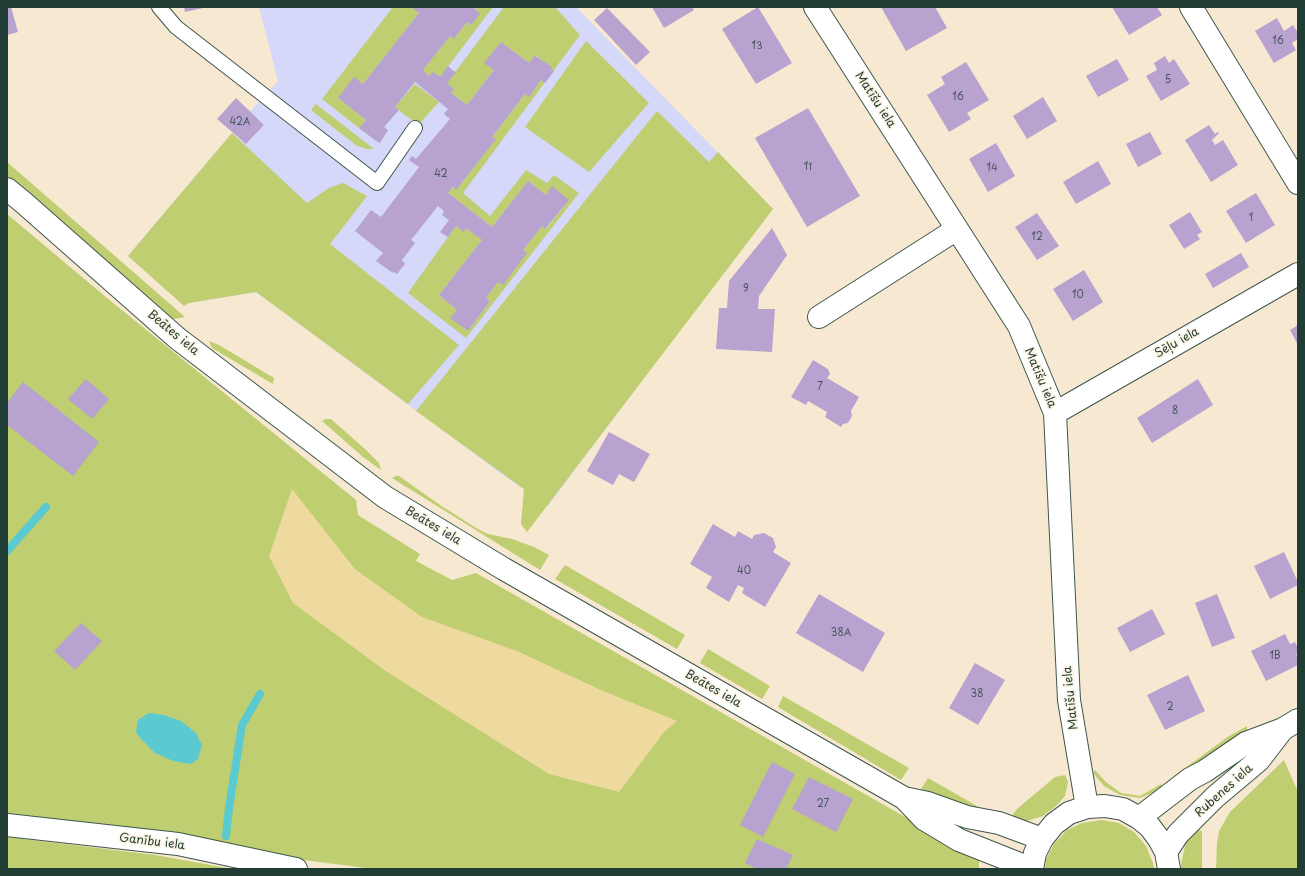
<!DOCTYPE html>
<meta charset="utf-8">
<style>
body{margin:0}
#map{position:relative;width:1305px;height:876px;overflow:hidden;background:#f7e8d1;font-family:"Playpen Sans",sans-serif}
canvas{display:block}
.frame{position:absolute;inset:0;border:8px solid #1f3d34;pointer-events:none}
</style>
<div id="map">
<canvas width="1305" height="876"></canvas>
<div class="frame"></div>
</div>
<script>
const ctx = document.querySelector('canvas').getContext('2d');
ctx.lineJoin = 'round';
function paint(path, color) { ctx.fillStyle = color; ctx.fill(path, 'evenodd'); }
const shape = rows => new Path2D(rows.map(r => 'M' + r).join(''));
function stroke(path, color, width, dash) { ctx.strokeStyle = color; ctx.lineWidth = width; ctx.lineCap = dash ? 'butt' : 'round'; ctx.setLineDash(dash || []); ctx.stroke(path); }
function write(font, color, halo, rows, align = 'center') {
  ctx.font = font + ' "Playpen Sans",sans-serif'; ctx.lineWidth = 3.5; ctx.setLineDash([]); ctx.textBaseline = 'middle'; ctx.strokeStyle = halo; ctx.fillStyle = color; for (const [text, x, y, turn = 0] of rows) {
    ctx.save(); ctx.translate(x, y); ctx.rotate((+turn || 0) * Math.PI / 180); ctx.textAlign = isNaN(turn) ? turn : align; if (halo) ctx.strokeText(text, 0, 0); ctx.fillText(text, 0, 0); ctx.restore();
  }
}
paint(shape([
 [259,7,576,7,773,209,701,300,548,506,499,472,256,292,189,303,136,246,232,133,246,144,264,125,250,112,278,81]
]), '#d5d8f9');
paint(shape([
 [393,7,411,7,419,13,363,84,354,78,338,98,366,120,359,128,322,99],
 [473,7,493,7,440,77,429,76,423,70,450,36,454,39,467,22,471,25,477,10],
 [504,7,555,7,580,35,463,193,490,216,526,170,547,183,554,175,579,193,466,338,408,293,448,237,456,226,463,231,466,228,482,240,439,295,457,310,451,318,468,331,490,301,486,298,498,282,503,285,523,250,542,226,546,229,569,200,546,195,528,181,492,227,448,193,453,186,457,189,495,139,492,137,525,94,529,96,551,67,535,55,534,57,529,63,501,42,485,63,494,70,467,105,451,93,454,89,447,83],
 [586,41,649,103,589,172,525,127],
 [415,84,439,102,418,125,395,107],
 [316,104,374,149,367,149,357,146,311,110],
 [657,111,709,162,718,152,773,209,527,532,521,524,524,489,416,411],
 [232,133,307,203,329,188,343,183,367,196,330,244,459,345,408,404,256,292,189,303,184,306,128,256],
 [7,162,185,317,175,319,166,315,7,178],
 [7,214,107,298,356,500,358,515,420,554,416,561,452,580,476,573,979,859,979,869,374,869,178,844,7,815],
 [209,341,219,345,274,378,273,384,212,348],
 [326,419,331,419,366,450,379,463,381,470,363,457,322,421],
 [396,476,399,476,440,505,476,528,488,534,512,539,534,547,549,555,540,570,392,478],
 [565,565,685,635,677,649,555,579],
 [708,649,770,686,762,699,700,663],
 [783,696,909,768,901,780,778,707],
 [1247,726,1247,730,1204,757,1177,778,1174,776,1229,736],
 [1284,760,1298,792,1298,869,1216,869,1217,843,1219,831,1230,812],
 [1095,770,1106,782,1121,793,1140,796,1161,784,1162,786,1157,791,1140,798,1120,795,1104,786,1093,773],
 [1065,775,1068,782,1065,796,1056,806,1043,816,1027,821,1009,820,1017,809,1055,777],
 [928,778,989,813,955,805,921,789],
 [1101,820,1119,823,1134,832,1146,846,1153,863,1154,869,1045,869,1046,859,1054,844,1067,830,1082,823],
 [1195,828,1202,831,1202,869,1180,869,1187,837],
 [7,837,155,855,233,869,7,869]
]), '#bece70');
paint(shape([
 [292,489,355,569,422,617,517,651,601,690,677,721,664,732,619,792,549,774,387,672,293,603,269,556]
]), '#eeda9e');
paint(shape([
 [149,713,164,715,181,721,196,733,202,745,198,759,191,764,184,763,173,761,155,753,140,738,136,732,138,720]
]), '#5bc9d0');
stroke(shape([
 [7,551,46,507],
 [226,836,229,808,242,725,260,694]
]), '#5bc9d0', 8);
paint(shape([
 [7,7,11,7,18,32,7,35],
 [184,7,203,7,203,8,185,12],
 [411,7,473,7,480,14,471,25,467,22,454,39,450,36,423,70,429,76,433,72,440,77,448,66,452,70,456,72,447,83,454,89,451,93,467,105,494,70,484,63,501,42,529,63,534,57,534,55,552,67,551,69,554,71,545,83,541,80,529,97,525,94,492,137,496,139,456,190,453,186,448,193,492,227,528,181,546,195,552,186,569,200,545,229,542,226,523,250,527,253,503,285,498,282,486,298,490,301,468,331,450,318,457,310,439,295,482,240,466,228,464,232,456,226,448,237,440,232,449,220,442,215,444,211,438,206,411,240,415,243,402,260,405,264,397,274,394,272,393,273,376,261,383,253,355,231,371,210,381,217,419,167,409,160,412,156,416,159,450,119,444,114,448,109,415,82,395,107,399,110,384,127,388,130,380,143,376,141,359,128,366,120,338,98,354,77,363,84,419,13],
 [652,7,692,7,694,10,664,28],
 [758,7,792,63,756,84,722,29],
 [881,7,935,7,947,28,906,51],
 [1112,7,1157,7,1162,15,1129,35],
 [607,8,650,52,636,65,594,20],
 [1277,18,1284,31,1293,25,1298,33,1298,39,1292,43,1296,50,1274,63,1255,31],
 [1165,56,1169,63,1174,59,1190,84,1161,101,1146,76,1157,70,1154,63],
 [1117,59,1129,80,1098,97,1086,76],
 [966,62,989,100,967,113,971,119,949,132,927,95,945,84,941,77],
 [1043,97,1057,121,1027,139,1013,116],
 [236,98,264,125,246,144,217,119],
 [808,108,860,196,807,227,755,138],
 [1209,125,1215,134,1218,132,1219,133,1212,140,1215,145,1223,140,1238,165,1211,182,1185,140],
 [1150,132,1162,154,1138,167,1126,144],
 [996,143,1015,176,988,192,969,159],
 [1098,161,1111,184,1076,204,1063,182],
 [1256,193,1275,225,1246,243,1226,211],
 [1190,212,1202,232,1197,235,1200,239,1184,249,1169,225],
 [1037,213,1059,246,1037,260,1015,227],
 [772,228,787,255,759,296,758,309,775,309,772,352,716,349,719,308,727,308,729,281],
 [1241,253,1249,267,1213,288,1205,274],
 [1084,270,1103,302,1073,321,1053,289],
 [1298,325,1298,345,1290,330],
 [813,360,828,369,830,374,827,378,859,397,851,411,852,416,848,423,843,424,841,427,825,417,827,412,808,401,806,405,791,397],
 [86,379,109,399,92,419,68,399],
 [1198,379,1213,405,1152,443,1137,418],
 [23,382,99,442,73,476,7,425,7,403],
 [609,432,650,454,634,482,619,474,613,485,587,471],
 [713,524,735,537,738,531,752,539,754,535,764,533,773,538,776,547,773,552,791,563,765,607,742,593,744,588,738,585,729,602,706,588,712,577,690,564],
 [1284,552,1298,582,1298,585,1270,599,1254,566],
 [819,594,885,633,863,672,796,633],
 [1217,594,1235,638,1212,647,1195,603],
 [1152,609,1165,634,1130,652,1117,628],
 [81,623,102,641,75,670,54,651],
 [1285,634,1290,644,1295,642,1298,648,1298,653,1296,654,1298,659,1298,665,1266,681,1251,651],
 [975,663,1005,680,978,725,949,708],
 [1188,675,1205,711,1165,730,1147,695],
 [772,762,795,774,763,837,740,825],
 [809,777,853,799,836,832,792,809],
 [757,839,793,855,786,869,757,869,745,863]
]), '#b7a2d0');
const lane = shape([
 [159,7,176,27,377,183,415,128]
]);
const street = shape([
 [815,7,1019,326,1055,413,1069,700,1087,807],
 [1191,7,1298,183],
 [819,317,957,229],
 [1055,413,1298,274],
 [7,825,178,844,296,869]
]);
const secondary = shape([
 [7,189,24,203,177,338,385,497,504,569,904,798,928,803,967,817,999,823,1042,839],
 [904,798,924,819,959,840,1032,869],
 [1139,818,1190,779,1205,771,1246,743,1283,729,1298,720],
 [1166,852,1178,834,1215,797,1259,760,1282,730],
 [1032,869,1035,853,1042,839,1054,824,1069,813,1087,807,1105,806,1123,809,1139,818,1150,827,1159,839,1166,852,1169,869]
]);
stroke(lane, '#3f574c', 16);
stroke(street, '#3f574c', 24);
stroke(secondary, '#3f574c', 24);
stroke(lane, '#fff', 14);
stroke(street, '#fff', 22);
stroke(secondary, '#fff', 22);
write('10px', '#45565b', null, [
 ["16",1278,41],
 ["13",757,46],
 ["5",1168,80],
 ["16",958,97],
 ["42A",240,122],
 ["11",808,167],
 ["14",992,168],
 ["42",441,174],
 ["1",1251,218],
 ["12",1037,237],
 ["9",746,289],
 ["10",1078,295],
 ["7",820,387],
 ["8",1175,411],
 ["40",744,571],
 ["38A",841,633],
 ["1B",1275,656],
 ["38",977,694],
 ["2",1170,707],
 ["27",823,804]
]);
write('12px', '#1f3d34', '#fcf5e5', [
 ["Matīšu iela",875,100,57],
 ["Beātes iela",173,333,40],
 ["Sēļu iela",1177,343,-30],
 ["Matīšu iela",1040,378,67],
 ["Beātes iela",433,526,31],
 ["Beātes iela",713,689,30],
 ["Matīšu iela",1071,698,-96],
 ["Rubenes iela",1224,791,-42],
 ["Ganību iela",152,842,7]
]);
</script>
